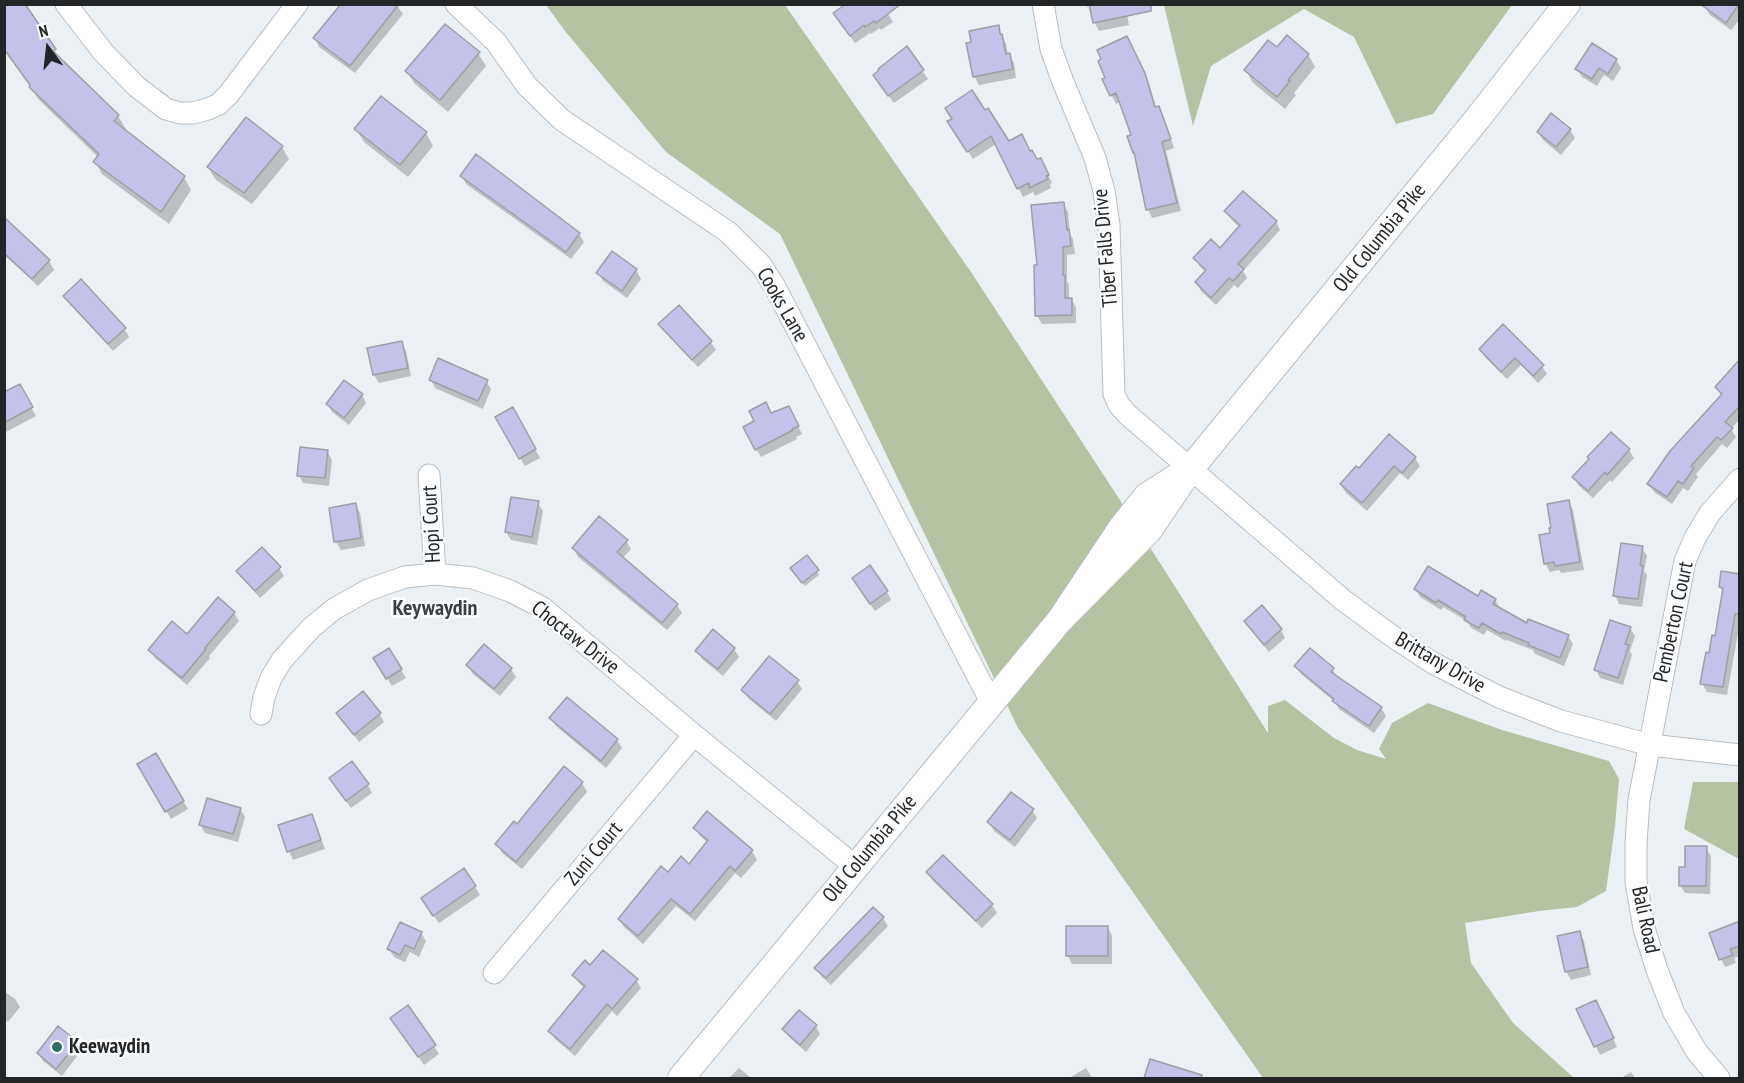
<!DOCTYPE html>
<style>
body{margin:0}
#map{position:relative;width:1744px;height:1083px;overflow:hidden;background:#ebf0f4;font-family:"PT Sans Narrow",sans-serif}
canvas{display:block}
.frame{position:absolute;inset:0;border:6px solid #242527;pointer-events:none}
.north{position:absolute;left:18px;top:18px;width:60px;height:60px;-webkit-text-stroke:4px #fbfdfe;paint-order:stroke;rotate:345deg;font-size:16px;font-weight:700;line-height:24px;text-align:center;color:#242527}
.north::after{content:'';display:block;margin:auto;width:21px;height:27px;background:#242527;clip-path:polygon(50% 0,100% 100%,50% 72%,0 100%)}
</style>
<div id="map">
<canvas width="1744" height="1083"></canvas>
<div class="frame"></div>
<div class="north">N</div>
</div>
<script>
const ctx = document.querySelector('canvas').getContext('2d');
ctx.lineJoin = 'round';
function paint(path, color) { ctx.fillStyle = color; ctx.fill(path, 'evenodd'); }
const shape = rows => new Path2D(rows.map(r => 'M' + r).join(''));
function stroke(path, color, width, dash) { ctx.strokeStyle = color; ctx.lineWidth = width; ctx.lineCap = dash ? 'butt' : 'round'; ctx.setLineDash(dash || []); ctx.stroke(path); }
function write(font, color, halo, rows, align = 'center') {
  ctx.font = font + ' "PT Sans Narrow",sans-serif'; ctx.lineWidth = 5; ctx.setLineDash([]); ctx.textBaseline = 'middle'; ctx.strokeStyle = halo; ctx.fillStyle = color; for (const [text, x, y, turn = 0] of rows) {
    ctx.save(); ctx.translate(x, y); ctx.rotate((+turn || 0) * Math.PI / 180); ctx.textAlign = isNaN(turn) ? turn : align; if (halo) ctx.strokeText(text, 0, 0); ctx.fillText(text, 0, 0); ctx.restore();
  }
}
paint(shape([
 [546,5,785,5,971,272,1118,497,1268,733,1268,706,1285,700,1334,738,1357,750,1386,759,1379,749,1392,723,1428,703,1502,730,1609,761,1619,779,1615,826,1606,891,1577,907,1539,911,1465,923,1471,963,1513,1023,1574,1078,1263,1078,1018,728,780,234,666,152,565,31],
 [1164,5,1165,4,1512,5,1433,114,1396,124,1354,37,1304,9,1211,66,1193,126],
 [1693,782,1739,782,1739,859,1684,829]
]), '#b5c3a2');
paint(shape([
 [23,4,61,60,118,116,126,129,124,130,184,177,191,190,169,224,102,174,95,162,98,157,38,99,31,87,4,50],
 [396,4,403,14,355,73,319,47,315,38],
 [1085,4,1125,4,1129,25,1099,31,1091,16,1089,6,1087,7],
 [1707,4,1740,4,1740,19,1731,30,1710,15,1705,7],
 [888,14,893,22,881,30,880,28,871,34,870,33,855,43,840,22],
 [998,27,1006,44,1008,55,1014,63,1016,78,979,85,974,76],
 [1131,46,1149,83,1156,108,1158,108,1163,116,1174,148,1166,151,1181,211,1152,218,1148,210,1133,136,1120,102,1116,104,1104,80],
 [906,48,928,79,894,103,879,84],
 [1278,49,1308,54,1315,67,1294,93,1296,95,1285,109,1253,83,1246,70],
 [478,53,486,66,448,112,415,84,407,72],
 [1616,60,1621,68,1613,81,1604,75,1597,86,1582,77,1577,69],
 [954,119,1030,152,1045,168,1052,183,1050,184,1051,188,1035,196,1033,192,1023,197,996,144,973,159,954,130],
 [356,129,426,133,433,146,408,177,364,142],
 [1570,130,1575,138,1561,155,1543,140,1538,132],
 [282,147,289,159,252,204,216,180,208,167],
 [462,176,579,234,584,242,571,259,466,184],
 [1063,204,1068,212,1070,234,1073,239,1075,254,1067,255,1067,281,1069,285,1069,299,1071,299,1076,307,1076,323,1042,324,1037,316,1039,267],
 [1226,211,1276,222,1280,230,1243,271,1247,278,1238,288,1234,285,1216,305,1201,291,1196,282,1206,272,1200,267,1195,258,1220,250,1240,228,1231,219],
 [4,219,49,261,54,270,38,286,4,255],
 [636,270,641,279,627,298,603,281,598,273],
 [65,296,124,328,129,337,113,351,70,304],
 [679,307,711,342,716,350,698,367,665,332,660,324],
 [1503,327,1542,366,1547,374,1538,383,1521,365,1507,379,1485,357,1481,349],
 [402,343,406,351,411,376,379,383,374,375],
 [1740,362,1740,419,1731,429,1736,437,1727,448,1722,444,1696,474,1698,477,1688,491,1683,488,1672,504,1654,492,1649,484,1721,395,1716,387],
 [431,380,486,381,491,389,483,409,435,388],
 [19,386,36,416,4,433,4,394],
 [362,395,366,403,349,425,332,412,328,404],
 [512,409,540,458,525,466,497,418],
 [771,415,793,416,802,434,796,437,797,439,761,457,756,449],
 [1629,450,1634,458,1612,482,1610,480,1593,498,1579,486,1574,478],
 [327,451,332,460,329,486,303,483,299,475],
 [1415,458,1420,466,1408,480,1400,473,1367,511,1346,493,1341,485,1359,470],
 [1569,502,1573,510,1584,570,1561,573,1559,570,1550,572,1545,563,1551,534],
 [538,503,543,511,537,545,511,540,506,532],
 [356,505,360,513,365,546,341,550,336,542],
 [626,541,631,549,622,559,677,605,682,613,667,630,578,557,573,548],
 [1642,548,1647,556,1644,571,1647,575,1642,607,1619,604,1615,595],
 [279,568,284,576,260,598,243,579,238,571],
 [817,571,819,575,805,586,794,572],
 [1740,576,1740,622,1727,695,1707,692,1702,683,1716,637,1724,593,1720,587],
 [858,587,887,592,891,600,875,611],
 [1416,589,1495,600,1500,608,1528,625,1568,636,1573,644,1564,666,1535,654,1533,650,1507,640,1506,641,1487,630,1484,635,1471,628,1467,621,1443,607,1441,610,1420,597],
 [1262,607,1281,630,1285,638,1269,652,1250,629,1246,621],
 [234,613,239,621,209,656,210,658,187,685,155,658,150,650,188,636],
 [1630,628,1635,636,1630,651,1632,655,1623,685,1600,678,1596,670],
 [734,649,739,657,723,676,702,659,697,651],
 [389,650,406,678,392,686,375,659],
 [468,666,511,669,516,677,500,696,473,674],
 [1296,666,1332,669,1338,678,1381,708,1386,716,1374,733,1339,709,1335,702,1301,674],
 [797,681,802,689,776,721,748,698,743,690],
 [567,699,617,740,622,748,606,768,556,726,551,718],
 [338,713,379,713,384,722,359,742],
 [155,755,188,809,171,819,139,765],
 [564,768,582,783,587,792,522,869,502,853,497,844,517,826],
 [368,785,372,793,351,808,336,787],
 [240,809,245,817,238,842,205,833,200,824],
 [1032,810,1037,818,1015,847,994,831,989,822],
 [707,813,752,851,757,860,741,878,735,873,695,921,676,906,643,944,624,927,619,919,668,874,690,866,708,843,700,836,695,828],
 [312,816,316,824,325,849,293,860,289,851,280,826],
 [1706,848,1711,856,1710,894,1685,893,1680,885,1686,868],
 [464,870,480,895,439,923,427,907],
 [928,873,992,905,997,913,982,928,933,881],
 [873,909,883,918,888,926,831,985,821,976,816,968],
 [1740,923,1740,956,1734,958,1736,963,1725,967,1721,959],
 [1108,928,1112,936,1112,964,1072,964,1068,956],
 [1579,932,1584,941,1591,975,1571,980,1566,971],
 [421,933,426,941,419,957,410,952,405,962,394,957,389,949],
 [591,967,636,980,641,988,617,1016,612,1011,575,1056,555,1039,550,1031,584,988,579,983,574,975],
 [4,991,15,999,20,1007,8,1022,4,1019],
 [1578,1010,1600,1010,1617,1047,1600,1055],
 [397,1026,434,1046,439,1054,424,1065],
 [816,1026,820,1034,806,1052,789,1037,784,1029],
 [77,1043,81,1051,62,1076,43,1061,38,1053],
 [1151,1061,1183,1078,1146,1078],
 [739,1068,751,1078,729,1078],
 [1086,1068,1092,1078,1069,1078],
 [1631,1072,1635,1078,1621,1078]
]), '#0003');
const building = shape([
 [4,4,25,4,56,49,53,51,119,115,114,121,185,176,161,212,93,162,99,154,29,87,30,85,4,49,4,4],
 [341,4,399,4,350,66,313,38,341,4],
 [846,4,901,4,876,23,874,21,865,27,864,25,850,36,833,13,846,4],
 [1089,4,1151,4,1151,11,1093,23,1089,4],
 [1700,4,1739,4,1726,23,1700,4],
 [445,24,480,52,440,100,405,71,445,24],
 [999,25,1000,34,1002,34,1006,54,1010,53,1013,69,973,77,966,43,971,42,969,31,999,25],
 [1287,35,1309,54,1288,80,1290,81,1277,97,1244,70,1268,40,1277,47,1287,35],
 [1127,36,1145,73,1155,107,1159,106,1171,139,1162,142,1177,203,1146,210,1134,152,1133,153,1127,136,1131,135,1116,93,1110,96,1102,79,1105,78,1098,61,1101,59,1097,50,1127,36],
 [1592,43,1617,59,1608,74,1599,68,1592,79,1575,69,1592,43],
 [907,46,924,70,888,96,873,75,879,70,878,69,907,46],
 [972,90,985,110,988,108,1009,141,1022,134,1030,151,1032,150,1037,159,1041,158,1049,175,1046,176,1048,179,1029,188,1029,183,1017,189,991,136,967,152,947,121,952,119,945,108,972,90],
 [381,96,427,132,400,165,354,129,381,96],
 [1551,113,1571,129,1556,147,1537,132,1551,113],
 [246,117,283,146,244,193,207,167,246,117],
 [476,154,580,233,566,252,460,176,476,154],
 [1243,191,1277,221,1238,264,1244,269,1233,281,1229,278,1211,298,1195,282,1206,270,1193,258,1211,239,1220,248,1240,225,1224,211,1243,191],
 [1064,202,1067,230,1069,229,1071,246,1063,247,1063,275,1065,275,1065,298,1072,298,1072,315,1035,316,1034,265,1037,265,1031,205,1064,202],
 [4,217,50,260,32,279,4,253,4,217],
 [612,251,637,269,622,291,596,273,612,251],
 [81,279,126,328,108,344,63,296,81,279],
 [679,305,712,341,692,360,658,324,679,305],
 [1503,324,1544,365,1533,376,1515,358,1501,372,1479,349,1503,324],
 [402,341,408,368,373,375,367,348,402,341],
 [438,358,488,380,478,401,429,380,438,358],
 [1740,359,1740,406,1725,422,1733,428,1721,440,1717,437,1691,466,1694,468,1683,484,1678,481,1667,497,1647,484,1670,451,1722,394,1715,387,1740,359],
 [344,380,363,394,344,418,326,404,344,380],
 [20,384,33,407,4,423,4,392,20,384],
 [766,402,771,413,789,406,799,426,792,429,793,430,755,450,743,427,754,421,749,411,766,402],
 [513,407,536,449,519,459,495,417,513,407],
 [1611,432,1630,449,1607,475,1605,472,1588,491,1572,477,1589,459,1587,457,1611,432],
 [1389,434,1416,457,1402,473,1394,466,1362,503,1340,484,1356,466,1359,468,1389,434],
 [300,447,328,450,325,478,297,476,300,447],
 [511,497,539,501,532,537,505,532,511,497],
 [1569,500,1580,562,1555,566,1554,562,1544,564,1539,535,1550,533,1549,528,1551,528,1547,504,1569,500],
 [356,503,361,538,334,542,329,508,356,503],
 [599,516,628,540,617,552,678,604,662,623,572,548,599,516],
 [1621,543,1643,546,1640,565,1643,566,1638,599,1613,596,1621,543],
 [262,547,281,567,255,591,236,571,262,547],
 [807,555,819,570,802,583,790,568,807,555],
 [870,565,888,591,870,604,852,578,870,565],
 [1428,566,1478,596,1481,590,1496,599,1493,604,1527,623,1528,619,1569,635,1560,658,1528,645,1529,643,1502,632,1501,634,1482,623,1479,628,1464,620,1466,617,1438,600,1436,603,1414,589,1428,566],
 [1721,571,1740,574,1740,614,1735,614,1723,687,1700,684,1706,652,1709,653,1712,635,1715,636,1723,588,1719,587,1721,571],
 [218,597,235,612,205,648,206,649,182,678,148,650,172,621,187,634,218,597],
 [1262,605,1282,629,1264,645,1244,621,1262,605],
 [1610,620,1631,627,1625,644,1629,645,1618,678,1594,670,1610,620],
 [713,629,735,648,718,669,695,651,713,629],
 [484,644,512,668,494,689,466,665,484,644],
 [389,648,402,669,386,679,373,658,389,648],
 [1310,648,1334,668,1331,672,1382,707,1369,726,1332,701,1334,699,1294,666,1310,648],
 [769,656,799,680,770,714,741,690,769,656],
 [363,691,381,713,354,735,336,713,363,691],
 [567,697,618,739,601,761,549,718,567,697],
 [156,753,184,801,165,812,137,764,156,753],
 [352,761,369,784,346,801,329,778,352,761],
 [564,766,583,782,516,862,495,844,514,821,517,824,564,766],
 [1011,792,1034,809,1010,840,987,822,1011,792],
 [207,798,241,808,233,834,199,825,207,798],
 [707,811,753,850,735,871,730,866,690,914,671,899,638,936,618,919,661,866,668,872,681,856,689,864,708,840,693,828,707,811],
 [312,814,321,840,287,852,278,825,312,814],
 [1685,846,1707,846,1706,886,1679,886,1679,867,1685,867,1685,846],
 [943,855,993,904,976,921,926,872,943,855],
 [464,868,476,886,433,916,421,898,464,868],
 [873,907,884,917,826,978,814,968,873,907],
 [1740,921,1740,946,1730,949,1733,955,1719,960,1709,933,1740,921],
 [400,922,422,932,414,949,405,945,400,955,387,949,400,922],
 [1066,926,1108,926,1108,956,1066,956,1066,926],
 [1580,931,1588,967,1565,972,1557,936,1580,931],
 [603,950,638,979,612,1009,607,1004,570,1049,548,1031,585,986,572,975,585,960,590,965,603,950],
 [1596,1000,1614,1038,1594,1047,1576,1009,1596,1000],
 [408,1005,436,1045,418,1057,390,1018,408,1005],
 [799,1010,817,1025,800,1045,782,1029,799,1010],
 [58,1026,78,1042,56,1069,37,1053,58,1026],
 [1150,1059,1202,1075,1201,1078,1144,1078,1150,1059]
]);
paint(building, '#c3c2e8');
stroke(building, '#9f9fa4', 1.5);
const minor = shape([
 [66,4,103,52,137,87,166,109,180,113,193,113,208,109,219,104,228,95,297,4],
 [456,4,496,42,527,86,562,120,728,232,761,265,775,287,991,702],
 [1043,4,1051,49,1063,82,1095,158,1104,191,1109,225,1114,394,1119,405,1128,415,1343,600,1392,636,1433,663,1499,697,1561,721,1650,745,1740,755],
 [429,475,435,574],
 [261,714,264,697,271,678,282,660,311,628,334,609,368,590,405,577,435,574,473,578,510,591,543,608,694,735,856,867],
 [494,973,694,735],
 [1719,1078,1697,1052,1674,1013,1657,970,1644,928,1636,882,1636,843,1639,800,1685,561,1695,538,1710,513,1740,479]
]);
const tertiary = shape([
 [1191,468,1478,118,1567,4],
 [681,1078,1060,620,1149,530,1191,468,1147,496,1122,527,1060,620]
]);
stroke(minor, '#babec2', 23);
stroke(tertiary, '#babec2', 28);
stroke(minor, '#fff', 21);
stroke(tertiary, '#fff', 26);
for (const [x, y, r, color] of [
 [57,1047,6,"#2e7162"]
]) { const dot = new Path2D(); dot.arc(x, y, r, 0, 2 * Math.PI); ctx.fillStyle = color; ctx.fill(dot); stroke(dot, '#fbfdfe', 2); }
write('21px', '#242527', '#fbfdfe', [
 ["Old Columbia Pike",1380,238,-51],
 ["Tiber Falls Drive",1106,248,-95],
 ["Cooks Lane",782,305,60],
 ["Hopi Court",432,524,-93],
 ["Pemberton Court",1674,622,-78],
 ["Choctaw Drive",575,638,38],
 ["Brittany Drive",1440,663,30],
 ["Old Columbia Pike",870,849,-50],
 ["Zuni Court",594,854,-50],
 ["Bali Road",1645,920,78]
]);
write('bold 21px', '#242527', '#fbfdfe', [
 ["Keewaydin",69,1047]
], 'left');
write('bold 22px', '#3b3e42', '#fbfdfe', [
 ["Keywaydin",435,609]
]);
</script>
